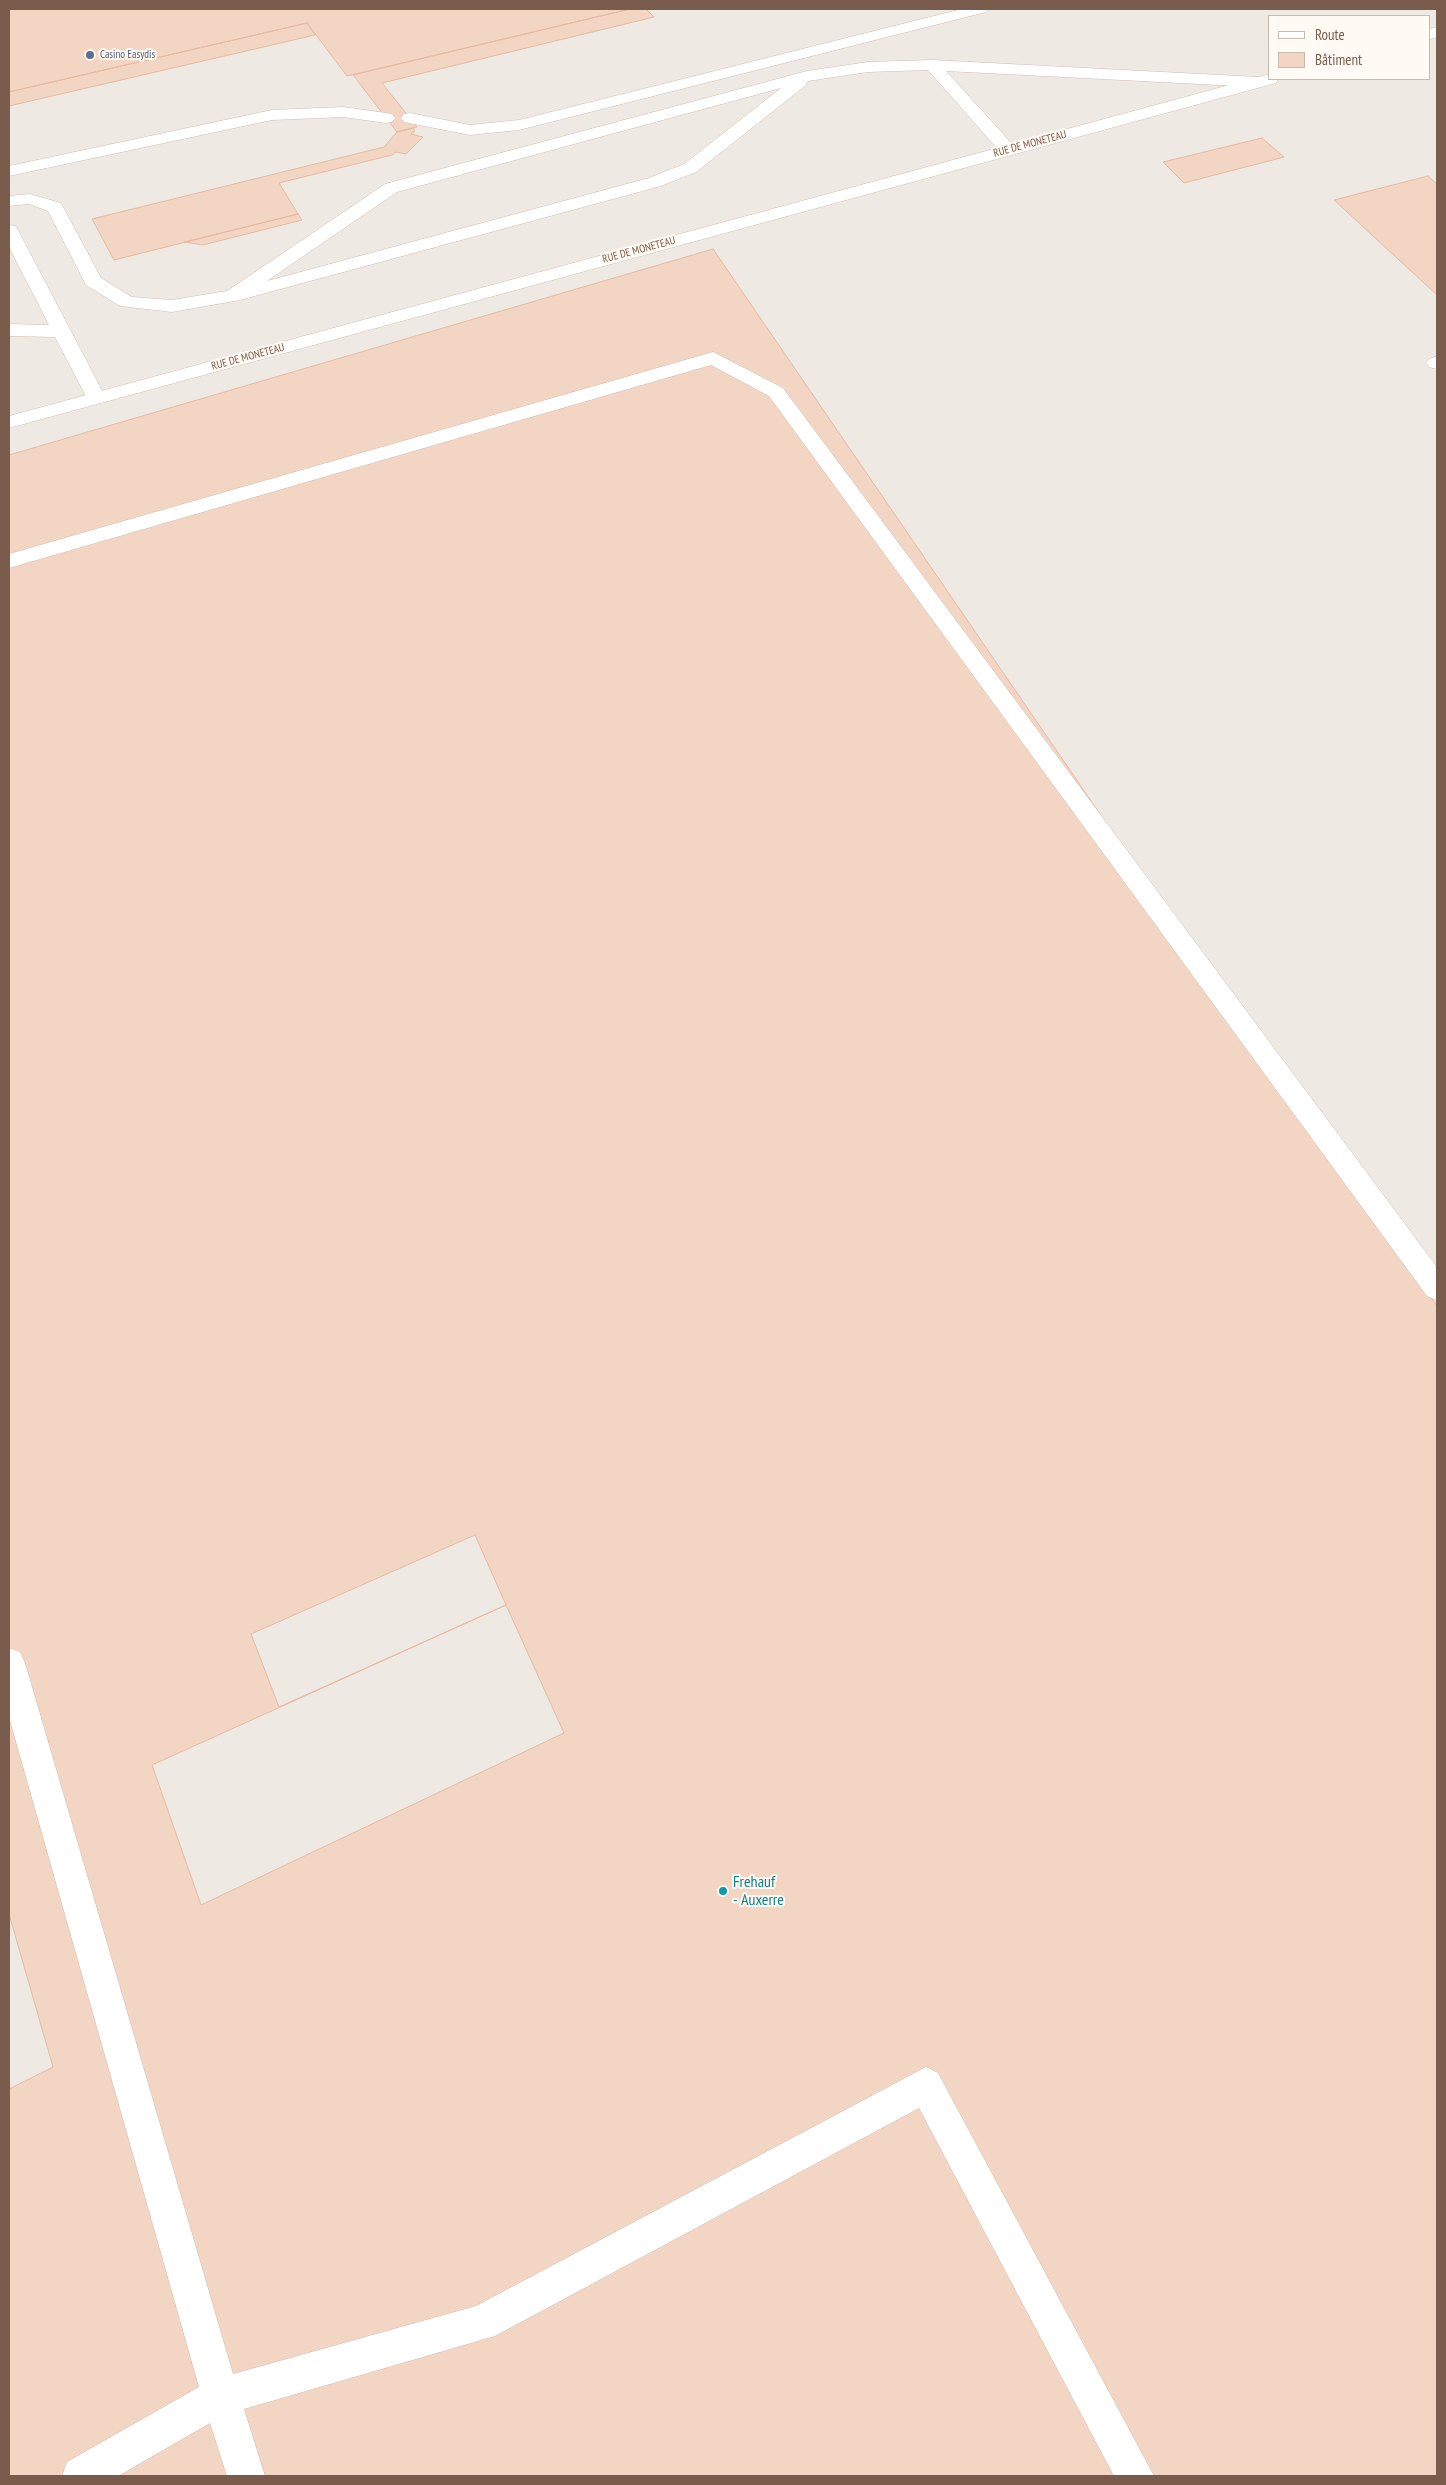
<!DOCTYPE html>
<meta charset="utf-8">
<style>
body{margin:0}
#map{position:relative;width:1446px;height:2485px;overflow:hidden;background:#fdf6ec;font-family:"PT Sans Narrow",sans-serif}
canvas{display:block}
.frame{position:absolute;inset:0;border:10px solid #7a5c4d;pointer-events:none}
.legend{position:absolute;left:1268px;top:15px;width:162px;height:65px;box-sizing:border-box;background:#fffaf3;border:1px solid #cabbb1;margin:0;padding:6px 9px;list-style:none;font-size:15px;color:#7a5c4d}
.legend li{display:flex;align-items:center;gap:10px;height:25px}
.legend b{width:25px;border:1px solid #cabbb1}
</style>
<div id="map">
<canvas width="1446" height="2485"></canvas>
<div class="frame"></div>
<ul class="legend">
<li><b style="height:6px;background:#fff"></b>Route</li>
<li><b style="height:14px;background:#f3d5c3"></b>Bâtiment</li>
</ul>
</div>
<script>
const ctx = document.querySelector('canvas').getContext('2d');
ctx.lineJoin = 'round';
function paint(path, color) { ctx.fillStyle = color; ctx.fill(path, 'evenodd'); }
const shape = rows => new Path2D(rows.map(r => 'M' + r).join(''));
function stroke(path, color, width, dash) { ctx.strokeStyle = color; ctx.lineWidth = width; ctx.lineCap = dash ? 'butt' : 'round'; ctx.setLineDash(dash || []); ctx.stroke(path); }
function write(font, color, halo, rows, align = 'center') {
  ctx.font = font + ' "PT Sans Narrow",sans-serif'; ctx.lineWidth = 4; ctx.setLineDash([]); ctx.textBaseline = 'middle'; ctx.strokeStyle = halo; ctx.fillStyle = color; for (const [text, x, y, turn = 0] of rows) {
    ctx.save(); ctx.translate(x, y); ctx.rotate((+turn || 0) * Math.PI / 180); ctx.textAlign = isNaN(turn) ? turn : align; if (halo) ctx.strokeText(text, 0, 0); ctx.fillText(text, 0, 0); ctx.restore();
  }
}
paint(shape([
 [9,9,1437,9,1437,2476,9,2476],
 [1270,16,1430,16,1430,79,1270,79]
]), '#efe9e4');
const building = shape([
 [9,9,630,9,347,76,307,23,9,92,9,9],
 [630,9,646,9,654,17,382,83,417,127,397,132,353,75,630,9],
 [307,23,315,35,9,106,9,92,307,23],
 [413,128,415,131,411,134,423,137,406,154,396,152,392,155,279,183,298,214,114,260,92,219,384,147,397,132,413,128],
 [1262,138,1284,157,1184,183,1163,162,1262,138],
 [1428,176,1437,184,1437,295,1334,200,1428,176],
 [298,214,302,220,203,245,184,242,298,214],
 [713,249,1437,1306,1437,2476,9,2476,9,455,713,249],
 [475,1535,506,1605,279,1707,251,1634,475,1535],
 [506,1605,564,1733,201,1905,152,1765,506,1605],
 [9,1914,53,2067,9,2089,9,1914]
]);
paint(building, '#f3d5c3');
stroke(building, '#e6bba3', 1);
const lane = shape([
 [962,9,988,9,986,12,519,130,470,135,404,122,401,118,404,114,410,113,470,125,519,120,962,9],
 [932,60,1258,77,1264,78,1266,82,1264,86,1258,87,946,71,1014,146,1017,150,1014,154,1008,155,1002,154,928,70,868,72,808,81,805,86,696,172,661,186,240,300,172,312,120,306,86,285,48,211,29,204,9,206,9,196,30,194,61,203,101,278,132,297,172,300,227,291,385,184,807,71,868,62,932,60],
 [781,88,684,164,649,178,267,281,397,192,781,88],
 [343,107,386,113,392,114,395,118,392,122,386,123,343,117,272,120,9,176,9,166,272,110,343,107],
 [9,225,15,226,18,230,106,398,103,402,96,404,89,402,55,337,9,336,9,324,49,325,9,247,9,225],
 [713,352,783,388,1437,1267,1437,1300,1427,1296,769,396,711,365,9,568,9,554,713,352],
 [1437,356,1437,369,1429,367,1426,363,1429,359,1437,356],
 [9,1648,20,1652,25,1663,233,2374,476,2306,926,2067,938,2073,1154,2476,1114,2476,919,2108,495,2336,244,2409,265,2476,227,2476,210,2423,118,2476,62,2476,67,2462,199,2387,9,1717,9,1648]
]);
const secondary = shape([
 [1437,27,1437,37,1430,39,1430,29,1437,27],
 [1270,74,1270,79,1278,79,1276,83,9,428,9,416,1270,74]
]);
stroke(lane, '#d1beb0', 1);
stroke(secondary, '#d6c0b0', 1);
paint(lane, '#fff');
paint(secondary, '#fff');
for (const [x, y, r, color] of [
 [90,55,5,"#5c6f8a"],
 [723,1891,5,"#0f9aa8"]
]) { const dot = new Path2D(); dot.arc(x, y, r, 0, 2 * Math.PI); ctx.fillStyle = color; ctx.fill(dot); stroke(dot, '#fffaf3', 2); }
write('11px', '#4e5e75', '#fffaf3', [
 ["Casino Easydis",100,55]
], 'left');
write('11px', '#7a5c4d', '#fffaf3', [
 ["RUE DE MONETEAU",1030,144,-15],
 ["RUE DE MONETEAU",639,250,-15],
 ["RUE DE MONETEAU",248,357,-15]
]);
write('16px', '#0d838f', '#fffaf3', [
 ["Frehauf",733,1882],
 ["- Auxerre",733,1900]
], 'left');
</script>
